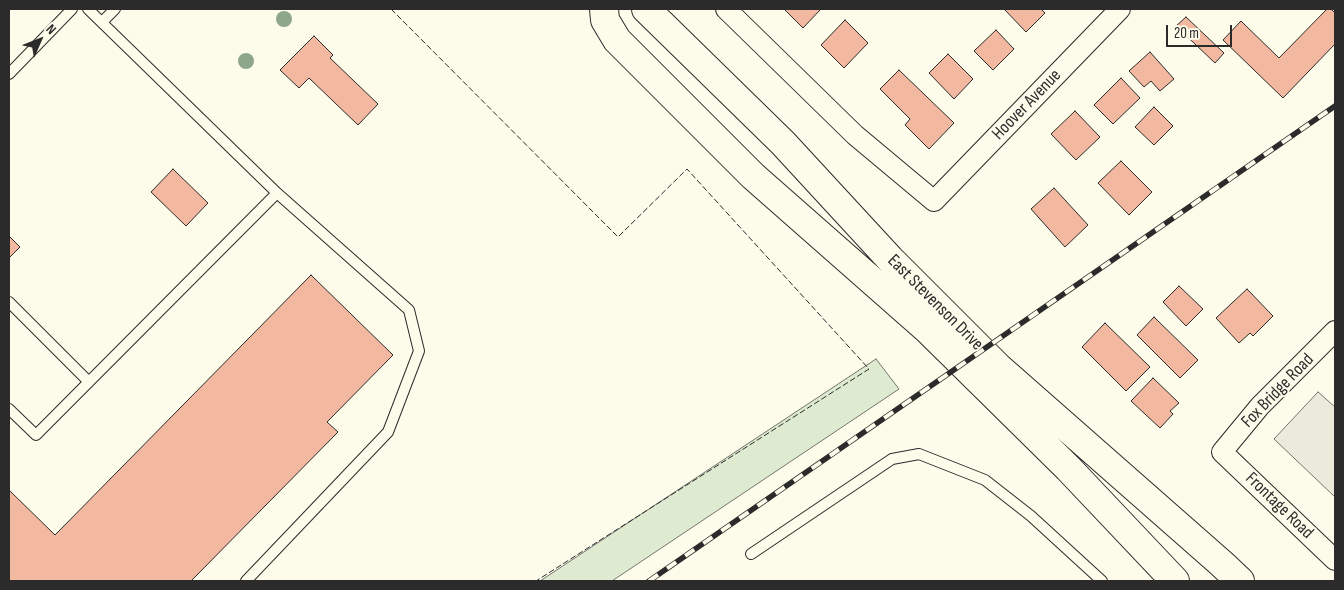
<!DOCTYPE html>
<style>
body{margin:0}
#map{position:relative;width:1344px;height:590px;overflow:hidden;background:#fdfbea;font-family:"Sofia Sans Condensed",sans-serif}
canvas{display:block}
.frame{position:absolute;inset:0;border:10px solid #2b2b2b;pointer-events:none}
.north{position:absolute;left:15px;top:15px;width:50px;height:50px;-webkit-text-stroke:4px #fdfbea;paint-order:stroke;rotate:46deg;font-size:14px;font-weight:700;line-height:20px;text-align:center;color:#2b2b2b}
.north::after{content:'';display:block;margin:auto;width:18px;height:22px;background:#2b2b2b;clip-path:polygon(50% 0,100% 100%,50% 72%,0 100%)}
.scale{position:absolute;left:1166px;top:25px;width:66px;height:22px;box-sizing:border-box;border:2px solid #2b2b2b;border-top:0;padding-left:6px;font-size:15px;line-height:18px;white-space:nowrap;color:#2b2b2b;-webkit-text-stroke:4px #fdfbea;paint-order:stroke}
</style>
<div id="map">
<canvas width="1344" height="590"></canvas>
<div class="frame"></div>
<div class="north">N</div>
<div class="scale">20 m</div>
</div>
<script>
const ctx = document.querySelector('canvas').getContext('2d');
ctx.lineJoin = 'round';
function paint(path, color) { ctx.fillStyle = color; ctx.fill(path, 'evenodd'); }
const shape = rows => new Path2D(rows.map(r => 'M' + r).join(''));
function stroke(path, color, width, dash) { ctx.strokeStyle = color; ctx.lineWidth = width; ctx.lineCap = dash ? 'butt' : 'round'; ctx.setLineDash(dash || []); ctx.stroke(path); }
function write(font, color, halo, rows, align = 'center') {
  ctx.font = font + ' "Sofia Sans Condensed",sans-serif'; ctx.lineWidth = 4; ctx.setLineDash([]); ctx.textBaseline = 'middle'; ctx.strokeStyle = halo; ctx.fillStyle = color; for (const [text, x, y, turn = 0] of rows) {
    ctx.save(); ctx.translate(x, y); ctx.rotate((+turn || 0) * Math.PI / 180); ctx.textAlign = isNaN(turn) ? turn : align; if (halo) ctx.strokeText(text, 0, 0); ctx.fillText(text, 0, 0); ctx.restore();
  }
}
const green = shape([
 [876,359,899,389,612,581,540,581,876,359]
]);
paint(green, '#deebd1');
stroke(green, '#74746e', 1);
const parking = shape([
 [1318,392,1335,407,1335,497,1274,439,1318,392]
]);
paint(parking, '#eceadb');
stroke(parking, '#74746e', 1);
const building = shape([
 [784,9,821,9,803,28,784,9],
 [1004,9,1041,9,1045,13,1026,32,1004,9],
 [1327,9,1331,9,1335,13,1335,44,1283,98,1223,40,1241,21,1279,58,1327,9],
 [1186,17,1224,53,1215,63,1176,26,1186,17],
 [845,20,868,43,844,68,821,45,845,20],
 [996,30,1014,49,993,70,974,51,996,30],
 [314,36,333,55,330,58,378,104,358,125,309,78,299,88,280,70,314,36],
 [1150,52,1174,79,1160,91,1151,81,1144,87,1129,71,1150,52],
 [948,54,973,79,954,99,929,73,948,54],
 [899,70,954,123,929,149,905,125,910,119,880,89,899,70],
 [1121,78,1140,98,1113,124,1094,105,1121,78],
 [1154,107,1173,126,1154,145,1135,127,1154,107],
 [1075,111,1100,137,1076,160,1051,134,1075,111],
 [1121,161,1152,192,1129,215,1098,183,1121,161],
 [173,169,208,203,186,226,151,192,173,169],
 [1054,188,1088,225,1065,247,1031,209,1054,188],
 [9,236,20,247,9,258,9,236],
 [311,275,393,355,327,422,338,432,191,581,9,581,9,490,55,535,311,275],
 [1179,286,1203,309,1186,326,1163,302,1179,286],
 [1247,289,1273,316,1253,336,1250,333,1239,343,1216,318,1247,289],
 [1154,317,1198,360,1180,378,1137,335,1154,317],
 [1105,323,1150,367,1126,391,1082,347,1105,323],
 [1153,378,1179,403,1170,411,1173,414,1160,428,1131,401,1153,378]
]);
paint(building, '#f2b8a0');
stroke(building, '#2b2b2b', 1);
const lane = shape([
 [102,22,115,9],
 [9,74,72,9],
 [9,302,89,382],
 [9,409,36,435,277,193,88,9],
 [751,554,892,459,919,454,985,480,1031,516,1102,581],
 [246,581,388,432,419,351,409,310,277,193]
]);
const street = shape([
 [726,9,855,135,934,201,1120,9],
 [1335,331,1260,406,1222,452,1335,560]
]);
const secondary = shape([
 [604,9,605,20,617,40,753,176,928,330,1068,468,1175,581],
 [646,9,783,143,890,259,998,367,1222,564,1240,581]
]);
stroke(lane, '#2b2b2b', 12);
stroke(street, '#2b2b2b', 22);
stroke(secondary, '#2b2b2b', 30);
stroke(lane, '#fdfbea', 10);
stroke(street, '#fdfbea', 20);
stroke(secondary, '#fdfbea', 28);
const rail = shape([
 [649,581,1335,106]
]);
stroke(rail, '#2b2b2b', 5.5);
stroke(rail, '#fdfbea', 4, [11]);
stroke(shape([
 [391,9,618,237,687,169,869,369,536,581]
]), '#2b2b2b', 1, [6, 2.5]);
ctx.fillStyle = '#8ea78a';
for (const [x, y] of [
 [284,19],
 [246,61]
]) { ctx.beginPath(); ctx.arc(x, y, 8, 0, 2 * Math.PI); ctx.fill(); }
write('18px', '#2b2b2b', '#fdfbea', [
 ["Hoover Avenue",1027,105,-46],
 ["East Stevenson Drive",935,303,45],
 ["Fox Bridge Road",1278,391,-46],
 ["Frontage Road",1279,506,44]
]);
</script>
